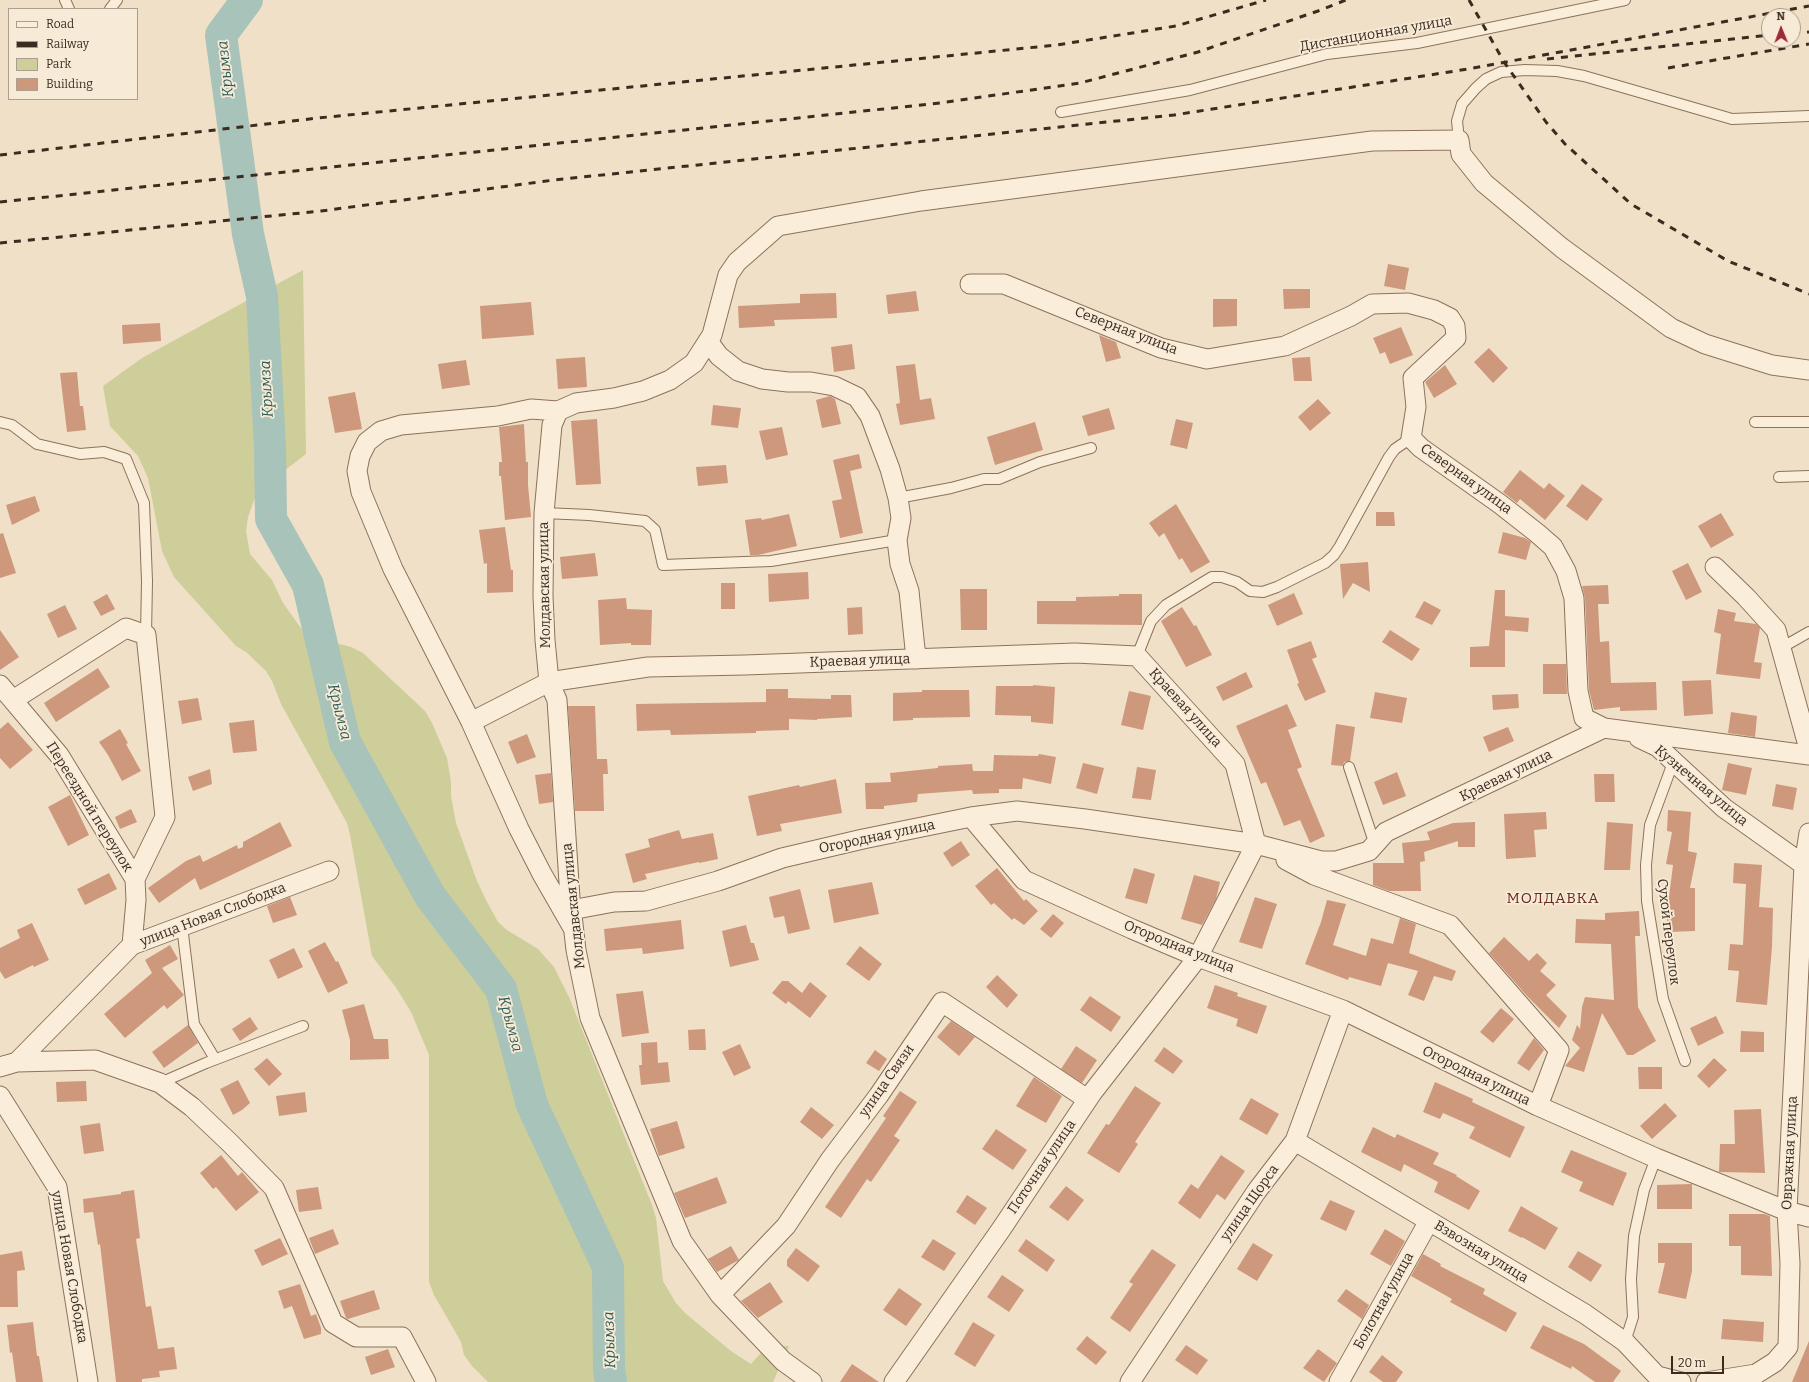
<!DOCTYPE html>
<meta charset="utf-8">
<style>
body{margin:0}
#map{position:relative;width:1809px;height:1382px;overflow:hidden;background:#f0e0c7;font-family:Bitter,serif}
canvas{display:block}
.legend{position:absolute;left:8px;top:8px;width:130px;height:92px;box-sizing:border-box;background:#f7ebd7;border:1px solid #ac9e8e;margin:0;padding:5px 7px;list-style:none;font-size:12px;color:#3c2b20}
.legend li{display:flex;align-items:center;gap:8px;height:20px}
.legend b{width:20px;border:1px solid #ac9e8e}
.north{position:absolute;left:1761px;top:8px;width:40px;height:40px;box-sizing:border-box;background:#f7ebd7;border:1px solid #ac9e8e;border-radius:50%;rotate:359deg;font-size:11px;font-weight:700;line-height:16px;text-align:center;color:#3c2b20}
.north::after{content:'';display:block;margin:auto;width:14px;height:18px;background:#9d2a34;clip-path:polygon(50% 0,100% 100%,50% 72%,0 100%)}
.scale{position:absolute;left:1671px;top:1356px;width:53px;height:18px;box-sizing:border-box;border:2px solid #3c2b20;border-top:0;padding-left:5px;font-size:12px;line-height:14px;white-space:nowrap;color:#3c2b20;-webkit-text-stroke:3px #f7ebd7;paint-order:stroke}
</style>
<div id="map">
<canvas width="1809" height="1382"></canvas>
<ul class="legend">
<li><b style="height:5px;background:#faeedb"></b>Road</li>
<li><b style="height:5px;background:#3c2b20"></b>Railway</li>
<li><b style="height:11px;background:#cdce9a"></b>Park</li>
<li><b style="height:11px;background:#ce987d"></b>Building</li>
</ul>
<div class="north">N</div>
<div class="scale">20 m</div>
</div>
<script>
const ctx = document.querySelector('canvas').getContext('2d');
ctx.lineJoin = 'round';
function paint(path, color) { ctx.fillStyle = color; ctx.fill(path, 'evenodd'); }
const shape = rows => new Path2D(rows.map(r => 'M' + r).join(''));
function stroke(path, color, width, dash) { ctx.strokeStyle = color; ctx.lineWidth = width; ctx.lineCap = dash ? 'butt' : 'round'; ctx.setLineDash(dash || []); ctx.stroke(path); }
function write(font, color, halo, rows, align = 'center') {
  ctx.font = font + ' Bitter,serif'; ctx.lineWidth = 3.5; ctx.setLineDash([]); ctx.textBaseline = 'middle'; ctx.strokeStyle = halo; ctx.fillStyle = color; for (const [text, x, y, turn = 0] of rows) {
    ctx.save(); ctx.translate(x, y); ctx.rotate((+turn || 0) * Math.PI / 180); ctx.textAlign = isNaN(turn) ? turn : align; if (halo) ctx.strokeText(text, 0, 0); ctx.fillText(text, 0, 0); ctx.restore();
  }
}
paint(shape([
 [303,270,306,454,257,492,248,517,246,531,250,554,272,580,283,603,303,631,325,640,351,647,363,653,425,711,432,723,447,758,451,782,451,796,456,823,477,881,486,900,498,922,507,930,538,949,554,967,569,997,652,1205,656,1218,663,1281,676,1303,685,1313,731,1351,751,1364,767,1346,789,1346,773,1382,488,1382,472,1366,464,1355,461,1342,434,1295,429,1282,429,1055,411,1012,397,989,372,956,350,835,347,823,281,704,272,681,266,671,246,652,236,646,174,577,162,551,148,478,138,456,110,426,103,386,142,358]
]), '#cdce9a');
stroke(shape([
 [247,0,221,35,248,234,262,296,270,448,271,519,308,585,345,742,430,896,501,989,532,1105,608,1267,609,1370,611,1382]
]), '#a8c3b9', 32);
paint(shape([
 [1388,264,1409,268,1405,290,1384,286],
 [1283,289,1310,289,1310,308,1284,309],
 [916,291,919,311,888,314,886,295],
 [836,293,837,318,774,320,775,326,739,328,738,306,800,303,800,294],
 [1213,299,1237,299,1237,326,1213,327],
 [531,302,534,335,482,339,480,306],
 [160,323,161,341,123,344,122,325],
 [1401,327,1413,355,1390,364,1385,352,1380,354,1373,338],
 [1099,335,1116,342,1121,358,1106,362],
 [852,344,855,369,834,372,831,347],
 [1489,348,1508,368,1493,383,1474,362],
 [585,357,587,387,558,389,556,359],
 [1310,357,1312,381,1294,381,1292,358],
 [466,360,470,385,442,389,438,364],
 [915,364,920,400,931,398,935,419,900,425,896,404,900,403,896,366],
 [1445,365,1457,384,1434,398,1425,382],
 [77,372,80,406,83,406,86,430,67,432,60,373],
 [355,392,362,429,335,433,328,397],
 [830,396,835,399,841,424,822,428,816,400],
 [1318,399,1331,413,1310,431,1298,417],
 [713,405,741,408,738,428,711,425],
 [1109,408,1115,429,1088,436,1082,416],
 [597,419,601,484,576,485,571,421],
 [1176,419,1193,423,1187,449,1170,445],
 [1035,422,1043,450,995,465,987,437],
 [524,424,526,462,528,462,528,485,531,517,505,520,501,476,499,476,499,462,502,462,499,427],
 [782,427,788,455,766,460,759,431],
 [859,454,862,468,850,471,863,533,840,538,832,501,842,499,833,460],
 [726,465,728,483,698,486,696,467],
 [1520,470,1544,489,1549,483,1565,496,1545,520,1520,499,1517,503,1503,492],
 [1582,484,1603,499,1587,521,1566,506],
 [35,496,40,511,12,525,6,505],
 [1176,504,1210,562,1191,573,1182,558,1179,560,1164,533,1159,537,1149,523],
 [1376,512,1394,512,1395,526,1376,526],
 [1721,513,1734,535,1711,548,1698,526],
 [789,514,797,546,758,555,750,555,745,520,761,518,762,520],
 [505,527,511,570,513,570,513,592,487,593,487,563,484,564,479,530],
 [1503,532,1525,538,1531,542,1526,560,1498,553],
 [3,533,16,573,0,578,0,534],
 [595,553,598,576,562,579,560,557],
 [1368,562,1370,592,1353,583,1343,599,1340,564],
 [1688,563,1702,592,1686,600,1672,571],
 [808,572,809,599,769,602,768,574],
 [721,583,735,583,735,609,721,609],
 [1608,585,1609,604,1598,604,1600,642,1609,641,1611,683,1656,682,1657,710,1620,711,1620,707,1594,710,1589,690,1585,598,1582,586],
 [960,589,987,589,987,630,961,630],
 [1495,590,1505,590,1505,616,1529,618,1528,632,1505,630,1505,667,1470,667,1470,647,1489,646],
 [1294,593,1303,614,1277,626,1268,605],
 [107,594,115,609,101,616,93,602],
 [1119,594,1142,594,1142,625,1037,624,1037,601,1076,601,1076,597,1119,596],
 [626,598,627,609,652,610,651,645,631,645,631,643,600,645,598,600],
 [1424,601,1441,610,1432,625,1415,617],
 [65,605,77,629,58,638,47,614],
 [862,607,863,634,848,635,847,608],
 [1182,607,1194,626,1196,625,1212,655,1186,667,1161,621],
 [1718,609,1736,613,1734,621,1756,624,1760,628,1754,662,1762,663,1760,679,1716,674,1721,634,1714,632],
 [0,630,19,657,0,670],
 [1390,630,1420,649,1412,661,1382,642],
 [1311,641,1317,657,1312,659,1326,692,1305,701,1297,684,1299,683,1287,650],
 [1543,664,1566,664,1567,694,1543,694],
 [98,668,110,687,56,722,44,703],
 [1246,672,1253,687,1223,701,1216,687],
 [1711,680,1713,714,1684,716,1682,681],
 [1033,685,1055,687,1053,724,1031,722,1031,716,995,715,996,686,1033,686],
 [766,689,788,689,788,698,831,699,831,695,851,695,852,717,817,719,817,720,789,719,789,730,756,731,756,733,671,735,670,730,637,731,636,704,766,702],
 [922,690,969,690,970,717,913,718,913,720,893,721,893,693,922,692],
 [1129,691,1151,696,1143,730,1121,725],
 [1375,692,1407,698,1402,723,1370,718],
 [1518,694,1519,708,1493,710,1492,695],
 [198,698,202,720,182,724,178,701],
 [1287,704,1297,726,1288,730,1302,767,1297,769,1325,836,1310,843,1300,820,1284,826,1266,782,1261,784,1236,726],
 [568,706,595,706,597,759,607,759,608,774,603,774,604,811,575,811],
 [1731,712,1757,716,1755,737,1728,733],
 [254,720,257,751,233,753,229,723],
 [8,722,33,750,10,769,0,758,0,729],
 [1336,724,1355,727,1350,761,1344,762,1343,766,1331,765],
 [1508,727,1514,741,1489,752,1483,737],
 [120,729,128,743,126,744,141,771,122,781,108,755,99,742],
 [527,734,536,757,517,764,508,742],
 [1039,754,1056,757,1051,784,1023,778,1022,789,999,789,999,793,973,794,972,790,918,794,917,802,884,806,884,809,866,809,865,783,891,782,890,773,938,768,938,766,972,764,973,771,993,771,994,755,1038,756],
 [1083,763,1104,768,1097,794,1076,788],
 [1728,763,1752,768,1746,795,1722,790],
 [1137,767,1156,770,1151,800,1132,798],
 [210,769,212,784,193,791,188,777],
 [1397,772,1406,796,1383,805,1374,782],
 [551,773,553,802,539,804,535,775],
 [1594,774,1614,774,1615,802,1595,802],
 [836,779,842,813,780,824,782,831,757,836,748,796,785,788,799,785,800,787],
 [1776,784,1797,788,1793,810,1772,806],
 [70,795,89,835,68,846,48,807],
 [131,809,137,822,120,829,115,817],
 [1668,810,1691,812,1688,851,1697,853,1690,888,1695,888,1695,931,1668,932,1667,913,1673,865,1666,864,1672,832,1667,831],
 [1546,812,1547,829,1534,830,1536,857,1506,859,1504,814],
 [280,822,292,846,200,890,195,878,159,903,148,888,186,861,200,855,203,862,237,845,238,849,243,847,243,842],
 [1475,822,1475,847,1458,847,1458,841,1424,852,1425,861,1420,862,1421,891,1389,891,1373,885,1373,863,1404,863,1402,843,1430,840,1427,832,1453,823],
 [1607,822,1633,824,1630,870,1604,870],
 [679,830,682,839,713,833,718,859,699,863,699,862,645,874,647,879,633,883,625,854,650,847,648,839],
 [961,841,970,855,952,867,943,853],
 [1734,863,1762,865,1759,907,1773,908,1772,947,1767,1005,1736,1002,1739,971,1728,970,1730,944,1743,945,1746,884,1733,883],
 [997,868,1024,901,1026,899,1038,911,1024,925,1014,918,1012,920,994,903,991,905,975,886],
 [1134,868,1155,874,1147,904,1125,898],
 [109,873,117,889,85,905,77,889],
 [1194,875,1220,882,1216,899,1202,925,1181,919],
 [872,882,879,914,834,923,828,890],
 [800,889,810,929,788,934,784,916,774,918,769,897],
 [290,897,297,915,273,923,267,906],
 [1255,897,1277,904,1262,949,1239,942],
 [1327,900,1346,904,1333,945,1366,956,1371,938,1393,944,1400,918,1416,924,1409,953,1456,971,1452,981,1434,976,1424,1001,1408,995,1418,971,1388,963,1381,986,1349,977,1348,980,1305,964,1321,922],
 [1639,911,1640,936,1635,936,1638,1007,1656,1041,1633,1055,1627,1055,1602,1013,1584,1072,1565,1066,1580,1048,1572,1040,1577,1025,1580,1029,1582,1007,1585,997,1614,1000,1611,944,1575,943,1576,919,1605,920,1605,913],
 [1053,914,1064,923,1051,938,1040,929],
 [681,920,684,949,643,954,642,948,606,951,604,929],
 [32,923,49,960,34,967,33,965,5,979,0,971,0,948,20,938,17,930],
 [746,925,751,943,754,943,759,960,730,967,722,931],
 [1504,937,1529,961,1537,953,1547,963,1540,971,1556,985,1546,995,1567,1016,1559,1028,1527,996,1489,953],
 [325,942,336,962,338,961,348,983,328,993,308,951],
 [170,945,178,959,162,968,184,995,167,1009,164,1005,125,1038,104,1014,152,973,145,960],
 [860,946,882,964,869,981,846,964],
 [294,948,303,967,278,979,269,960],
 [997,975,1018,995,1007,1008,986,987],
 [782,981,788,981,802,993,810,982,827,996,810,1018,788,1001,786,1004,772,993],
 [1215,985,1238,993,1237,996,1267,1006,1257,1034,1236,1026,1238,1019,1207,1008],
 [643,991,649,1033,622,1037,616,994],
 [1090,996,1121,1017,1111,1032,1080,1010],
 [364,1004,374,1039,388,1039,389,1059,350,1060,350,1040,342,1010],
 [1501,1008,1514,1019,1493,1043,1480,1032],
 [1716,1016,1724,1033,1698,1046,1690,1028],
 [250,1017,258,1029,240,1041,232,1029],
 [951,1021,975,1037,959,1056,937,1037],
 [188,1025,198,1043,164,1068,152,1052],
 [705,1029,706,1050,689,1050,688,1030],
 [1741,1031,1764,1032,1764,1052,1740,1052],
 [1534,1038,1544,1050,1529,1071,1517,1063],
 [657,1042,658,1063,668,1062,670,1082,641,1085,639,1065,642,1065,641,1043],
 [740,1044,751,1068,734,1076,722,1052],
 [1076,1046,1097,1060,1082,1083,1061,1069],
 [1164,1047,1183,1061,1173,1074,1154,1061],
 [875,1050,887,1059,879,1071,866,1063],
 [267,1058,282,1074,269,1086,254,1069],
 [1714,1058,1727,1070,1709,1088,1697,1076],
 [1638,1067,1662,1067,1662,1089,1639,1089],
 [1034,1077,1062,1096,1046,1123,1016,1106],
 [238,1080,250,1103,242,1110,233,1115,220,1089],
 [86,1081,87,1101,57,1102,56,1082],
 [1435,1082,1473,1099,1472,1102,1525,1127,1510,1158,1469,1138,1475,1127,1443,1113,1440,1119,1423,1112],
 [1135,1086,1161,1103,1135,1142,1138,1144,1119,1173,1087,1153,1106,1124,1109,1125],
 [900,1091,917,1102,894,1136,900,1140,871,1182,867,1179,841,1218,825,1207,886,1118,883,1116],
 [305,1092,307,1112,279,1116,276,1096],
 [1251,1098,1279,1114,1267,1135,1239,1119],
 [1665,1103,1677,1116,1652,1139,1640,1126],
 [811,1107,834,1125,822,1139,800,1122],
 [1761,1109,1765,1173,1719,1172,1720,1144,1735,1144,1734,1110],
 [677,1121,685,1148,659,1156,650,1129],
 [100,1123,104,1151,84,1154,80,1126],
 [1373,1127,1395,1138,1397,1134,1439,1153,1433,1164,1457,1175,1456,1176,1480,1191,1469,1210,1434,1192,1438,1182,1404,1164,1401,1172,1361,1152],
 [996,1129,1027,1150,1013,1170,982,1149],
 [1571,1150,1627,1173,1613,1206,1579,1191,1583,1182,1561,1172],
 [221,1155,238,1176,242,1172,259,1192,236,1211,216,1187,213,1189,200,1173],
 [1221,1155,1245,1171,1225,1200,1217,1194,1200,1219,1178,1203,1191,1184,1198,1189],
 [717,1177,727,1203,685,1218,674,1193],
 [1692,1184,1692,1209,1657,1209,1657,1185],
 [1066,1186,1084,1200,1068,1221,1049,1207],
 [318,1187,322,1209,299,1212,296,1190],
 [134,1190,140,1238,136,1239,146,1307,151,1306,158,1349,174,1347,177,1369,159,1371,160,1377,142,1379,142,1382,116,1382,100,1244,98,1245,93,1212,84,1213,83,1199,121,1194,121,1192],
 [967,1195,987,1208,975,1225,956,1212],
 [1330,1200,1355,1211,1346,1231,1320,1219],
 [1521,1206,1558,1228,1545,1250,1522,1237,1522,1238,1508,1231],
 [1729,1214,1764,1214,1770,1216,1772,1276,1741,1275,1741,1246,1729,1246],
 [333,1229,339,1244,315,1254,309,1238],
 [1385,1229,1405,1241,1391,1266,1370,1254],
 [280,1238,288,1254,262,1266,254,1250],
 [933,1239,956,1253,944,1271,921,1257],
 [1026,1239,1055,1260,1047,1272,1018,1251],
 [1253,1243,1273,1255,1257,1281,1237,1269],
 [1658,1243,1692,1243,1692,1271,1686,1299,1658,1293,1665,1263,1658,1263],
 [731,1246,739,1260,717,1272,708,1259],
 [796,1248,820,1266,808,1282,787,1266,787,1260],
 [1152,1249,1176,1265,1130,1332,1110,1318,1133,1284,1129,1282],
 [22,1251,25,1270,17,1271,18,1307,0,1307,0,1255],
 [1578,1251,1602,1265,1591,1282,1568,1267],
 [1423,1254,1441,1264,1440,1266,1485,1289,1483,1294,1517,1313,1506,1332,1450,1302,1452,1299,1411,1276],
 [1002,1275,1024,1290,1009,1312,987,1297],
 [770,1282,783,1302,758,1318,741,1301],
 [300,1284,311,1316,316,1314,321,1328,321,1334,304,1339,292,1306,284,1309,278,1291],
 [899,1288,922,1304,906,1326,883,1310],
 [1346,1289,1369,1305,1362,1319,1337,1301],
 [374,1290,380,1309,348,1319,346,1318,340,1301],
 [1723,1319,1764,1322,1763,1342,1721,1339],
 [33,1322,37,1356,39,1356,43,1382,16,1382,12,1352,10,1353,7,1325],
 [973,1322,995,1335,975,1367,954,1354],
 [1543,1325,1584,1344,1621,1371,1613,1382,1595,1382,1572,1366,1571,1369,1530,1348],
 [1087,1336,1107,1352,1096,1365,1076,1349],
 [1809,1341,1809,1382,1792,1382],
 [1186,1345,1208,1360,1197,1375,1175,1360],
 [388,1349,395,1367,371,1375,365,1357],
 [1318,1349,1337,1363,1324,1382,1303,1368],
 [1382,1355,1403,1372,1396,1382,1383,1382,1369,1372],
 [852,1364,879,1382,840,1382]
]), '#ce987d');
const lane = shape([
 [65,0,69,9],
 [110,9,117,0],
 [1061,112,1190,90,1327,54,1417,43,1625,0],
 [1459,140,1457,121,1462,104,1476,88,1486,79,1501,72,1525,70,1557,71,1584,76,1732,119,1809,116],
 [0,422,12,425,37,444,80,454,104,452,126,459,144,503,147,581,146,635],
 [1755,422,1809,422],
 [1779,477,1809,476],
 [898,498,951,488,984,479,999,479,1040,462,1091,448],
 [544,513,589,515,645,521,655,530,663,565,771,561,897,540],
 [1781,648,1809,632],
 [1137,656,1151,621,1166,605,1212,577,1222,577,1237,582,1250,591,1263,592,1277,587,1325,563,1334,555,1340,546,1389,457,1395,449,1411,438],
 [1674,760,1650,825,1646,865,1647,901,1663,999,1685,1061],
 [1349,767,1375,845],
 [182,926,194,1024,215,1059],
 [160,1083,206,1063,303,1026],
 [1625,1342,1633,1317,1631,1279,1634,1236,1644,1190,1656,1158]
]);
const street = shape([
 [970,284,1004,284,1161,348,1207,359,1285,346,1351,316,1372,304,1408,303,1434,310,1450,318,1455,326,1456,338,1413,378,1416,407,1411,438,1421,448,1500,504,1537,533,1553,547,1566,571,1574,598,1578,691,1584,718,1604,728],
 [708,341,719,356,738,371,762,379,788,382,811,382,834,386,857,397,870,416,890,469,898,498,901,518,897,540,900,564,909,591,915,649,918,659],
 [558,411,552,425,544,513,543,596,545,640,549,682,557,700,570,898,576,950,590,1018,682,1241,720,1295,783,1361,812,1382],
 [1715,567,1746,597,1776,630,1809,749],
 [0,685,59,755,135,879,136,900,132,945],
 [13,700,126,628,146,635,165,817,135,879],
 [471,722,549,682,648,667,745,665,1075,653,1137,656,1235,764,1256,844,1321,861,1336,861,1369,851,1386,832,1604,728,1809,755],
 [1639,738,1658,747,1724,808,1804,865,1809,871],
 [1286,860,1314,875,1450,925,1559,1050,1538,1106],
 [571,910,614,902,646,901,718,881,782,858,863,839,971,817,1024,880,1132,929,1198,957,1343,1010,1538,1106,1656,1158,1787,1211,1809,1217],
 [573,928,542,874,519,829,471,722,393,569,361,492,357,471,360,456,367,442,381,431,401,425,498,416,531,409,558,411,576,403,614,398,643,391,670,380,694,363,712,335,728,275,737,262,778,226,921,201,1372,141,1459,140,1461,154,1484,183,1562,248,1671,328,1705,344,1772,365,1809,370],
 [17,1062,95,1060,160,1083,192,1107,230,1143,274,1188,333,1323,356,1337,402,1337,426,1382],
 [0,1067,17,1062,132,945,329,871],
 [0,1096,57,1187,88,1382],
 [1295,1141,1585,1314,1625,1342,1657,1376],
 [720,1295,786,1226,830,1160,879,1095,942,1002,1087,1099],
 [1657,1376,1681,1382],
 [894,1382,1002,1228,1092,1093,1198,957,1256,844,1085,819,1017,811,971,817],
 [1130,1382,1256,1192,1295,1141,1343,1010],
 [1339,1382,1429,1221],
 [1706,1382,1756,1374,1775,1362,1788,1347,1790,1263,1787,1211,1804,865,1809,833]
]);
stroke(lane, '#8c725c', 12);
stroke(street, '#8c725c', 21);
stroke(lane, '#faeedb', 10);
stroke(street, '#faeedb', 19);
stroke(shape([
 [1469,0,1504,62,1546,122,1565,144,1631,204,1728,261,1809,294],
 [1793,33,1809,32],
 [1547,59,1769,35],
 [1668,68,1809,44],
 [0,155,318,118,1057,45,1176,26,1266,0],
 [0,202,940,103,1080,83,1198,52,1318,11,1346,0],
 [0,243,321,211,554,180,1174,115,1468,69,1809,6]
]), '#3c2b20', 3, [7, 7]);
write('14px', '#3c2b20', '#f7ebd7', [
 ["Дистанционная улица",1376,34,-10],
 ["Северная улица",1126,331,21],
 ["Северная улица",1466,479,36],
 ["Молдавская улица",545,585,-91],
 ["Краевая улица",860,661,-2],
 ["Краевая улица",1185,708,48],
 ["Краевая улица",1506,776,-26],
 ["Кузнечная улица",1701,786,40],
 ["Переездной переулок",89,807,58],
 ["Огородная улица",877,837,-12],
 ["Молдавская улица",574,906,-96],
 ["улица Новая Слободка",213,915,-21],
 ["Сухой переулок",1668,932,83],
 ["Огородная улица",1179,947,22],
 ["Огородная улица",1476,1076,26],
 ["улица Связи",887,1081,-55],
 ["Овражная улица",1790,1153,-87],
 ["Поточная улица",1042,1167,-56],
 ["улица Щорса",1250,1203,-55],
 ["Взвозная улица",1481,1252,31],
 ["улица Новая Слободка",69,1267,80],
 ["Болотная улица",1384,1301,-61]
]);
write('italic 15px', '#2f5c56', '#f7ebd7', [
 ["Крымза",226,69,-96],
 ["Крымза",267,389,-93],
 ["Крымза",339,712,76],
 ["Крымза",510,1024,75],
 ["Крымза",610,1340,-92]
]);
ctx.letterSpacing = '1px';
write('15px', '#6a281e', '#f7ebd7', [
 ["МОЛДАВКА",1553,899]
]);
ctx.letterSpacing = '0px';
</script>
